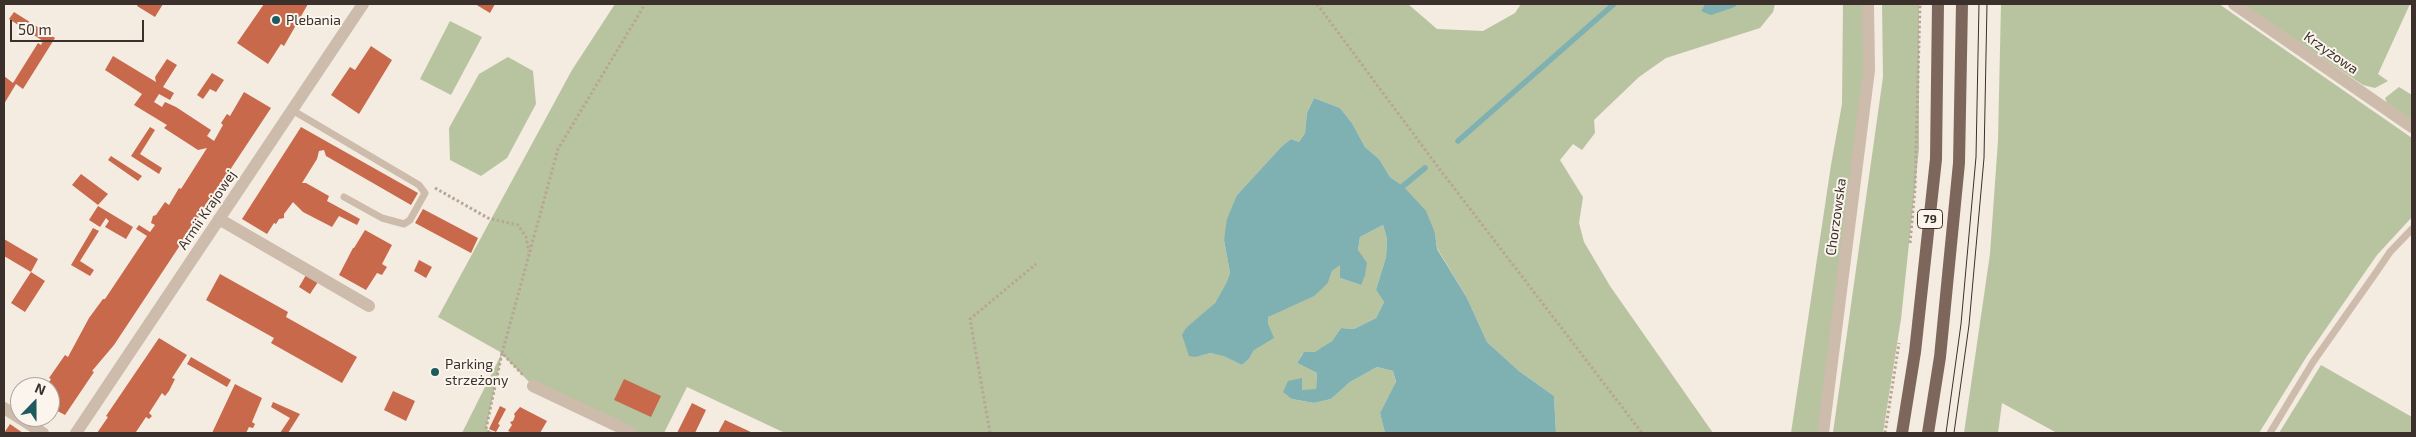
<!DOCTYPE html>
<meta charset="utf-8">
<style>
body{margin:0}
#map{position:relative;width:2416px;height:437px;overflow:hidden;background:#f4ebe1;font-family:"Exo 2",sans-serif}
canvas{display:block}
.frame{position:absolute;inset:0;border:5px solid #3b302b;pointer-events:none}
.north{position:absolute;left:10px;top:377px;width:50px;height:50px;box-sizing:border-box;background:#fbf5ee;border:1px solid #aea6a0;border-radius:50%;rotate:22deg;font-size:14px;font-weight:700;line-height:20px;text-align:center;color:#3b302b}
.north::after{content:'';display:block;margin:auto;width:18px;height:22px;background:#1f5a5e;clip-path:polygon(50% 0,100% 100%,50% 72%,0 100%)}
.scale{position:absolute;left:10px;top:20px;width:134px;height:22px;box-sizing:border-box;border:2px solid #3b302b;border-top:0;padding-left:6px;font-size:15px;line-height:18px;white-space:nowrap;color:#3b302b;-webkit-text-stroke:4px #fbf5ee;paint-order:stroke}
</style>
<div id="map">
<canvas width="2416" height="437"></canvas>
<div class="frame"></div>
<div class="north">N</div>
<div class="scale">50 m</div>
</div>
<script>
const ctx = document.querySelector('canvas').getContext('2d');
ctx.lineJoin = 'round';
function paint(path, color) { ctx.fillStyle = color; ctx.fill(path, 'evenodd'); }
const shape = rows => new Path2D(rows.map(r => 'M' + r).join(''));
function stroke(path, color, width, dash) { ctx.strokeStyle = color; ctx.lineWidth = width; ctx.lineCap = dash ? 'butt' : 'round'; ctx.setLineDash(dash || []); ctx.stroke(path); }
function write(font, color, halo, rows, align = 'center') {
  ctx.font = font + ' "Exo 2",sans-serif'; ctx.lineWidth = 4; ctx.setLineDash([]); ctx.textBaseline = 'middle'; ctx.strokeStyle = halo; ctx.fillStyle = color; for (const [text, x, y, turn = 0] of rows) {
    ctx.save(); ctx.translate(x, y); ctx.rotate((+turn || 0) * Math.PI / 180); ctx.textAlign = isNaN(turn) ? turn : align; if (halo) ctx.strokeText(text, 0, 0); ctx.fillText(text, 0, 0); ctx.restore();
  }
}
paint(shape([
 [615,4,1408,4,1437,29,1483,31,1515,13,1521,4,1705,4,1701,11,1735,7,1738,4,1775,4,1773,12,1760,28,1666,58,1639,77,1594,120,1595,133,1582,150,1573,144,1560,160,1583,197,1579,223,1584,242,1610,286,1713,433,1556,433,1554,396,1519,371,1487,342,1467,298,1437,248,1435,233,1412,198,1403,186,1390,177,1379,159,1365,147,1352,123,1340,108,1314,98,1307,113,1305,133,1299,142,1291,139,1282,146,1237,195,1224,240,1230,273,1226,285,1215,303,1201,316,1196,357,1209,353,1224,355,1242,365,1249,359,1254,350,1268,324,1268,317,1328,283,1332,271,1340,264,1340,278,1361,285,1358,250,1360,237,1383,225,1387,239,1386,257,1376,290,1384,302,1376,318,1354,329,1341,328,1332,341,1315,353,1303,353,1297,363,1317,373,1316,390,1302,390,1302,379,1292,399,1314,403,1331,399,1350,382,1377,367,1393,371,1396,383,1380,413,1385,433,785,433,687,387,664,433,632,433,533,386,502,354,486,429,495,433,462,433,502,353,438,317,572,70],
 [1843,4,1868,4,1869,70,1823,433,1791,433,1831,165,1842,104],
 [1882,4,1919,4,1919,149,1901,319,1883,433,1833,433,1883,77],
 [2001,4,2219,4,2412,138,2412,217,2377,255,2361,278,2307,356,2259,433,2057,433,2002,403,1998,433,1964,433,1990,254,1998,140],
 [2242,4,2410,4,2378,74,2388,81,2375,88,2363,85],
 [450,21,482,37,451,95,420,79],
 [508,57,533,71,536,104,507,158,481,176,450,160,449,128,479,74],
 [2399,87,2412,95,2412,120,2387,103,2385,98],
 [2321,365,2412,417,2412,433,2279,433]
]), '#b8c4a0');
paint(shape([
 [1705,4,1738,4,1735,7,1711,15,1701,11],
 [1314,98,1340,108,1352,123,1365,147,1379,159,1390,177,1403,186,1426,211,1435,233,1437,249,1467,298,1487,342,1519,371,1554,396,1556,433,1385,433,1380,413,1396,382,1393,371,1377,367,1350,382,1331,399,1314,403,1292,399,1283,392,1288,381,1302,378,1302,390,1316,389,1317,373,1297,363,1304,352,1315,352,1332,341,1341,328,1354,329,1376,318,1384,302,1376,290,1386,257,1387,239,1383,225,1360,237,1358,250,1367,263,1365,275,1361,285,1340,278,1340,265,1332,271,1328,283,1314,296,1268,317,1268,324,1274,338,1254,350,1249,359,1242,365,1224,356,1210,353,1196,357,1189,356,1182,335,1186,328,1215,303,1226,284,1230,273,1224,240,1227,219,1237,195,1282,146,1291,139,1299,142,1305,133,1307,113]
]), '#7fb0b2');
stroke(shape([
 [1458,141,1614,4],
 [1403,186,1425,168]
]), '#7fb0b2', 5.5);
paint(shape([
 [138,4,163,4,155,17,137,6],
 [264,4,308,4,284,46,281,44,268,64,237,43],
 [475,4,495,4,490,13],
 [14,12,55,38,23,89,16,84,4,104,4,76,13,83,38,43,41,45,43,41,9,19],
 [371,46,392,60,359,114,331,95,350,67,355,70],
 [113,56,156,82,155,77,167,59,177,65,163,87,174,93,170,100,159,94,154,102,162,107,165,102,176,107,211,130,207,136,214,141,223,125,221,123,227,114,230,116,244,92,271,108,114,345,92,371,94,372,65,415,50,407,50,387,46,387,51,379,49,378,65,355,68,357,89,318,103,299,105,299,147,236,136,229,139,225,150,232,155,225,151,223,153,216,156,215,165,202,169,205,179,188,181,189,207,148,198,150,164,128,167,125,134,105,142,94,105,70],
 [212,73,224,80,216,92,210,89,203,99,197,95],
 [150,127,155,130,140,154,162,168,159,174,131,156],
 [301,127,418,193,411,205,326,156,324,150,319,151,317,159,302,183,306,183,329,196,327,201,360,219,357,225,339,216,332,227,303,212,293,202,284,214,284,218,279,219,276,224,274,223,267,234,242,219],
 [111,156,142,176,138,181,108,160],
 [81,174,108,194,98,205,72,185],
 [98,206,133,227,126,239,105,227,109,221,106,218,100,227,89,220],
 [423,209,478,238,471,253,415,223],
 [93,228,99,231,80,261,94,270,90,276,71,265],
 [365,230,392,245,382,264,387,267,382,275,377,273,366,290,339,275,353,248,354,248],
 [4,239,38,259,31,272,4,256],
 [419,260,432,267,426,278,414,271],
 [31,272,45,281,25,312,11,303],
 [220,274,288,312,286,317,357,357,342,383,271,343,274,338,206,300],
 [306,275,318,282,310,294,299,287],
 [159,338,187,355,172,378,175,379,169,391,165,396,162,393,149,413,152,416,149,419,146,417,136,432,139,433,97,433,108,417,106,416],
 [191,357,231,380,227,387,187,364],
 [624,379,661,396,651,417,614,400],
 [235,384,262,398,252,422,255,424,253,428,249,427,246,433,212,433],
 [393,391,415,401,406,421,384,410],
 [273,402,300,414,288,433,280,433,290,418,271,407],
 [692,403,706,410,695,433,677,433],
 [500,406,506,409,498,424,500,425,496,432,489,429],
 [520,407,547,421,540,433,513,433,508,431,512,425,510,422,513,421,515,416,514,414],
 [725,420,753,433,718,433],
 [10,424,23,433,4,433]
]), '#c8694b');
stroke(shape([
 [1317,4,1438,167,1642,433],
 [435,188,488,218,518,225,526,237,529,252],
 [1910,243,1915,189,1920,4],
 [502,353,558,149,645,4],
 [489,433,486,429,502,353,524,376],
 [990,433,970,319,1036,264],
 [1885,433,1899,343]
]), '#b9a596', 3, [2.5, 2.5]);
stroke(shape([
 [292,110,419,185,425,193,410,220,404,224,382,218,344,197],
 [2270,433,2313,362,2375,274,2390,252,2412,229]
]), '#cdbbac', 7);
stroke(shape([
 [2234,4,2412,127],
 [219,219,369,306],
 [533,386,632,433],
 [4,408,43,433],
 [76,433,363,4]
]), '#cdbbac', 12);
stroke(shape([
 [1823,433,1869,70,1868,4]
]), '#cdbbac', 12);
stroke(shape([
 [1902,433,1915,352,1936,159,1938,4],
 [1928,433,1940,357,1959,163,1962,4]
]), '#7d675c', 12);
stroke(shape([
 [1946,433,1961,324,1976,157,1979,4],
 [1954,433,1969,325,1984,158,1987,4]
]), '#3b302b', 1);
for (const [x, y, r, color] of [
 [276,20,5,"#1f5a5e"],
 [435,372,5,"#1f5a5e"]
]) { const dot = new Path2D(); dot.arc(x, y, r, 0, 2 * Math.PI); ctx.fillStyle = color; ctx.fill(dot); stroke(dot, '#fbf5ee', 2); }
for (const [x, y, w] of [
 [1930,219,25]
]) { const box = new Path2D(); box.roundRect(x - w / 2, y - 9.5, w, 19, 4); ctx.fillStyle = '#fbf5ee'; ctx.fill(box); stroke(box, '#3b302b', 1); }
write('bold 12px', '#3b302b', null, [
 ["79",1930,219]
]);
write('14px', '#3b302b', '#fbf5ee', [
 ["Plebania",286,20],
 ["Parking",445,364],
 ["strzeżony",445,380]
], 'left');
write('14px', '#3b302b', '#fbf5ee', [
 ["Krzyżowa",2331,53,35],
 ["Armii Krajowej",207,210,-56],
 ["Chorzowska",1836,217,-82]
]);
</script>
